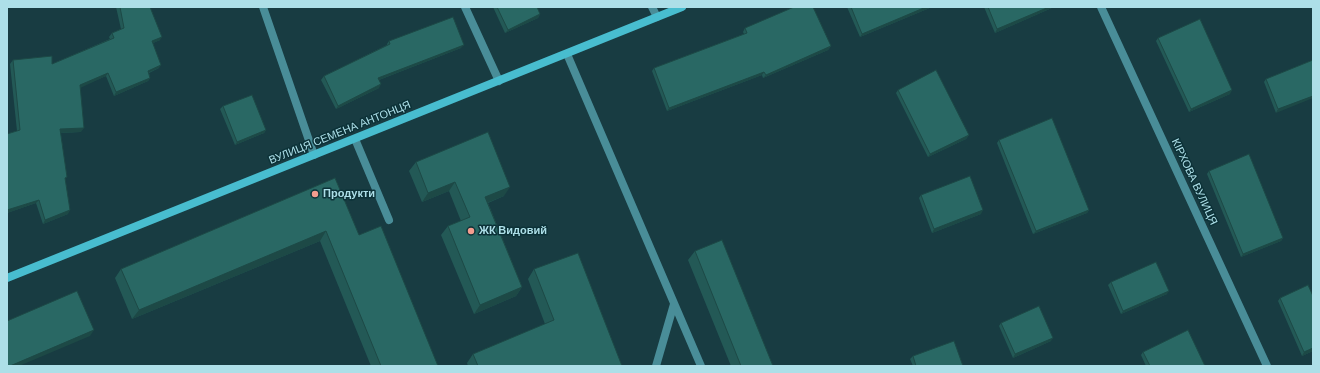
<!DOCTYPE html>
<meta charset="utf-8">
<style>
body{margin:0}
#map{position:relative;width:1320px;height:373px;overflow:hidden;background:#183c42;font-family:"DM Sans",sans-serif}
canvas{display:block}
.frame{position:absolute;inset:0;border:8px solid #addfe8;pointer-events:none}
</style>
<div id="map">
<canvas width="1320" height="373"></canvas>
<div class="frame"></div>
</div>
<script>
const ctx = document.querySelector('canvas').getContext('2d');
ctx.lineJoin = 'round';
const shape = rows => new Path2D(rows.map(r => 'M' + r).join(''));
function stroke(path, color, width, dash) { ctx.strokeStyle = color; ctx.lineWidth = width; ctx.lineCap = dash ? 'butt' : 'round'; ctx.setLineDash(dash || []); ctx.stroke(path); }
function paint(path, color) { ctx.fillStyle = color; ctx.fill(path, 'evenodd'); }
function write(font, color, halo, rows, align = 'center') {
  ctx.font = font + ' "DM Sans",sans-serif'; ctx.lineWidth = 3; ctx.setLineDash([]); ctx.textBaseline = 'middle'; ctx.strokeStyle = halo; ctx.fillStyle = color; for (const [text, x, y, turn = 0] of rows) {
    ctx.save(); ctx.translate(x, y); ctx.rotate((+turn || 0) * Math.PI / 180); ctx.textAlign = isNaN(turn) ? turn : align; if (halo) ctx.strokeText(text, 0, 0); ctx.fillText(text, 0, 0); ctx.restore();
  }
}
stroke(shape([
 [465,7,499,81],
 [567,54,701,366],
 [355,139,389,220],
 [656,366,674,304]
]), '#498d98', 8);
stroke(shape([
 [263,7,314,155],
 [652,7,657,17],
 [1101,7,1267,366]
]), '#498d98', 8);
stroke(shape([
 [7,278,682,7]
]), '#48bdcf', 8);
paint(shape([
 [116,7,150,7,160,40,153,43,159,68,149,73,150,78,148,81,114,96,106,76,80,87,81,132,60,133,68,214,43,224,36,203,7,213,7,134,17,131,10,64,13,60,52,64,110,39,109,37,112,33,121,29],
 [493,7,537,7,540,14,538,18,505,33],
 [847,7,932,7,860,37],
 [984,7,1054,7,995,33],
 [745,28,831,46,828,50,763,78,762,75,667,111,652,71,654,68,744,34,743,32],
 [1158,38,1230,94,1189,112,1156,41],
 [389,41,461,48,379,80,379,88,336,109,321,80,324,76,387,45,387,44],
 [1313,60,1276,113,1264,82,1266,79],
 [898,90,969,135,966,139,928,157,896,93],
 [223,106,266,130,264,133,235,145,220,109],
 [999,140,1089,210,1087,213,1033,234,997,143],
 [416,162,504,196,488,203,522,287,516,296,474,314,441,235,448,226,461,221,449,191,422,202,409,171],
 [1209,171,1283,238,1281,241,1241,257,1207,174],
 [335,178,359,235,438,366,371,366,320,241,132,319,115,278,121,269],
 [921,195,981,214,932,233,919,198],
 [695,251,773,366,731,366,688,260],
 [534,269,622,366,468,366,467,363,473,354,545,324,528,279],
 [1111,282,1167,294,1121,314,1108,285],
 [1280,298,1313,351,1302,356,1278,301],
 [1001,323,1051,341,1013,358,999,326],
 [1143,352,1205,366,1146,366,1141,355],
 [913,356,963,366,913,366,910,359]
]), '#235956');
paint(shape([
 [926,7,932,7,860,37,862,34],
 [1049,7,1054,7,995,33,997,29],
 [540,14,538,18,505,33,508,30],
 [162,37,160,40,149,45,152,41],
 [464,45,461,48,376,81,378,78],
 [831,46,828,50,763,78,766,75],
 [161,65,159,68,145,74,148,71],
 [764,72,762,75,667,111,669,108],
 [108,73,106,76,78,89,80,85],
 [150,78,148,81,114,96,116,92],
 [381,84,379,88,336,109,338,106],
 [1232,90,1230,94,1189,112,1191,109],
 [1313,96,1313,98,1276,113,1278,109],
 [84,128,81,132,57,133,60,129],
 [266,130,264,133,235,145,237,142],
 [969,135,966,139,928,157,930,154],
 [455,182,449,191,422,202,428,193],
 [510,187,504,196,479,206,485,197],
 [39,200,36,203,7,213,7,210],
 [70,210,68,214,43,224,45,220],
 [983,210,981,214,932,233,934,229],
 [1089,210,1087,213,1033,234,1036,231],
 [326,231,320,241,132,319,139,310],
 [1283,238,1281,241,1241,257,1243,254],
 [522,287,516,296,474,314,480,305],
 [1169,291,1167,294,1121,314,1123,311],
 [94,330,90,336,19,366,10,366],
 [1053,338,1051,341,1013,358,1015,354],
 [1313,348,1313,351,1302,356,1304,352]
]), '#1d4946');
const building = shape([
 [120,7,150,7,162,37,152,41,161,65,148,71,150,78,116,92,108,73,80,85,84,128,60,129,67,177,65,178,70,210,45,220,39,200,7,210,7,134,20,130,13,60,52,56,52,64,114,38,112,33,124,28,120,7],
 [497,7,537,7,540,14,508,30,497,7],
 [794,7,813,7,831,46,766,75,764,72,669,108,654,68,747,33,745,28,794,7],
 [851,7,926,7,862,34,851,7],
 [988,7,1049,7,997,29,988,7],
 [453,17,464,45,378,78,381,84,338,106,324,76,390,44,389,41,453,17],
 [1200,19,1232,90,1191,109,1158,38,1200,19],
 [1313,60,1313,96,1278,109,1266,79,1313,60],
 [936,70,969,135,930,154,898,90,936,70],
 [252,95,266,130,237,142,223,106,252,95],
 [1052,118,1089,210,1036,231,999,140,1052,118],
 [488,132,510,187,485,197,522,287,480,305,448,226,470,217,455,182,428,193,416,162,488,132],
 [1249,154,1283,238,1243,254,1209,171,1249,154],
 [970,176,983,210,934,229,921,195,970,176],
 [335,178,359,235,381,226,438,366,381,366,326,231,139,310,121,269,335,178],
 [722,240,773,366,741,366,695,251,722,240],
 [578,253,622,366,478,366,473,354,554,320,534,269,578,253],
 [1156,262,1169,291,1123,311,1111,282,1156,262],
 [1308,285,1313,296,1313,348,1304,352,1280,298,1308,285],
 [77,291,94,330,10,366,7,366,7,321,77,291],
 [1039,306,1053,338,1015,354,1001,323,1039,306],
 [1188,330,1205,366,1150,366,1143,352,1188,330],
 [954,341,963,366,916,366,913,356,954,341]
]);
paint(building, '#296864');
stroke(building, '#1d4946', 1);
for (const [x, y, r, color] of [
 [315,194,4,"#f59d8f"],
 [471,231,4,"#f59d8f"]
]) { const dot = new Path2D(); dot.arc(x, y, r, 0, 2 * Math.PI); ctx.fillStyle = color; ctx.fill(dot); stroke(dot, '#0c3238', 1.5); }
write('11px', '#addfe8', '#0c3238', [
 ["ВУЛИЦЯ СЕМЕНА АНТОНЦЯ",340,133,-22],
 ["КІРХОВА ВУЛИЦЯ",1194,182,65]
]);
write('bold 11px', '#addfe8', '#0c3238', [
 ["Продукти",323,194],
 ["ЖК Видовий",479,231]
], 'left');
</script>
